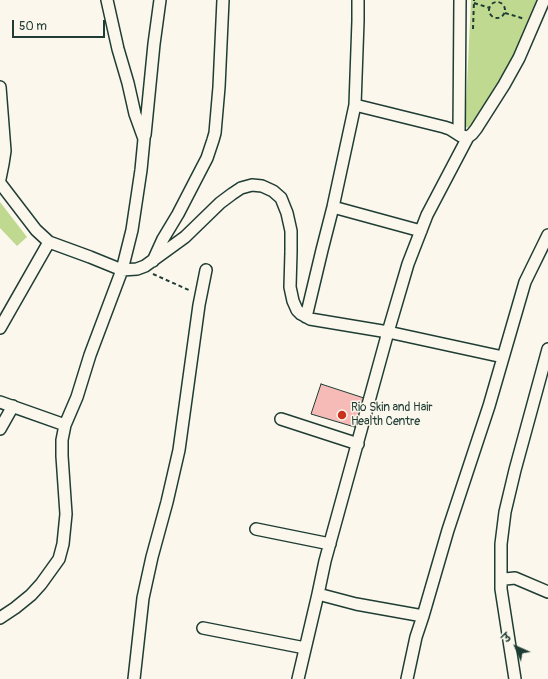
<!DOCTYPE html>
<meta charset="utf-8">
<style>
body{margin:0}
#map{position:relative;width:548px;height:679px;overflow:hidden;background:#fbf7ec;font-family:Pangolin,"Playpen Sans Deva",sans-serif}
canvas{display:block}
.north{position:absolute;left:496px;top:627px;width:40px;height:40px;-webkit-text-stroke:3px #fbf7ec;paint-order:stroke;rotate:315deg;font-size:11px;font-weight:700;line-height:16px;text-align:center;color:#1f3d34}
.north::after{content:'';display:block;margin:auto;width:14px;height:18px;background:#1f3d34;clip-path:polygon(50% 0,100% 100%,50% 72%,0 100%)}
.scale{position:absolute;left:12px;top:20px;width:93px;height:18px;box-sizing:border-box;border:2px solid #1f3d34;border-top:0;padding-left:5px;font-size:12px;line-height:14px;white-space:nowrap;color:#1f3d34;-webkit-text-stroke:3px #fbf7ec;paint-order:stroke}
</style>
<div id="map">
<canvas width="548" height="679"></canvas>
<div class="north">उ</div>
<div class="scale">50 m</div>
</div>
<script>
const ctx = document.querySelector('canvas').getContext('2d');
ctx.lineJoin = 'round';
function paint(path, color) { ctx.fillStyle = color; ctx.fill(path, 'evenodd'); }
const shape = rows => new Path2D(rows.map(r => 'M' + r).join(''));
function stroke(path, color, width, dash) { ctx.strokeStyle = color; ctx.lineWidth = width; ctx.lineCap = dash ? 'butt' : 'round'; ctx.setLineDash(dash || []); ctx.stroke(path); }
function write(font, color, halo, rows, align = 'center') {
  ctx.font = font + ' Pangolin,sans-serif'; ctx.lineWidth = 3; ctx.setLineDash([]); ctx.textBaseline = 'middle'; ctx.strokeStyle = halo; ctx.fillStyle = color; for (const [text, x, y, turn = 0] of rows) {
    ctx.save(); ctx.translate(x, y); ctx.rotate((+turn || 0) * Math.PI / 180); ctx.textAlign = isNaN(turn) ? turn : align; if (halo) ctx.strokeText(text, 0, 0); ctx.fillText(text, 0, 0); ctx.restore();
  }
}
paint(shape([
 [471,0,538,0,517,54,471,128,465,127],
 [0,202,27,237,17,246,0,228]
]), '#bfd990');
const building = shape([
 [321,384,367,399,358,428,311,414,321,384]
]);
paint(building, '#f6bab7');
stroke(building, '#1f3d34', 1);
const minor = shape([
 [0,87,5,151,3,164,0,179],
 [355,105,444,127,450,129,461,136,468,137,472,134,476,129,504,85,519,58,544,0],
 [459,134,460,0],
 [145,135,154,44,160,0],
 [0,183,36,230,49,242,90,257,122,270,137,269,145,266,185,237,220,203,232,194,241,188,252,185,262,186,273,191,281,198,287,213,291,231,291,252,290,287,293,301,297,310,301,314,310,319,388,332,503,357],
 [333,207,421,231],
 [153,261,163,239,178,214,207,158,213,140,215,133,219,87,223,0],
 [306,317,322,250,333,207,355,105,358,21,358,0],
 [0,328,49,242],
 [0,402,65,425],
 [281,419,358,444],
 [0,429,13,406],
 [256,529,330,544],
 [501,582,501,544,505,512,515,470,548,349],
 [423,616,356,604,318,594,325,561,388,332,408,264,427,215,468,137],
 [0,618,15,608,31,595,41,584,59,559,63,544,66,514,62,456,62,440,65,425,77,397,90,355,122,270,132,230,141,170,144,139,135,114,128,83,118,49,107,0],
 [203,628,305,648],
 [134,679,143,598,152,557,167,502,179,450,199,305,206,270],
 [298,679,318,594],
 [407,679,416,637,423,616,448,530,489,406,525,282,548,235],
 [515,679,501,589,501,582,505,579,515,578,548,592]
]);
stroke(minor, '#1f3d34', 14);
stroke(shape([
 '489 10a8 8 0 1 1 16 0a8 8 0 1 1-16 0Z',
 [474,3,490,8],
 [505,13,525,19],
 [473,29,474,0],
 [153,274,191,291]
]), '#1f3d34', 2, [4, 3]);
stroke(minor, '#fbf7ec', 11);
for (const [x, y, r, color] of [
 [342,415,5,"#c8321e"]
]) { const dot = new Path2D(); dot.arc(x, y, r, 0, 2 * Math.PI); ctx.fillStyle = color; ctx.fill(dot); stroke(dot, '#fbf7ec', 1.5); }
write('12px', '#1f3d34', '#fbf7ec', [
 ["Rio Skin and Hair",351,408],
 ["Health Centre",351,422]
], 'left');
</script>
